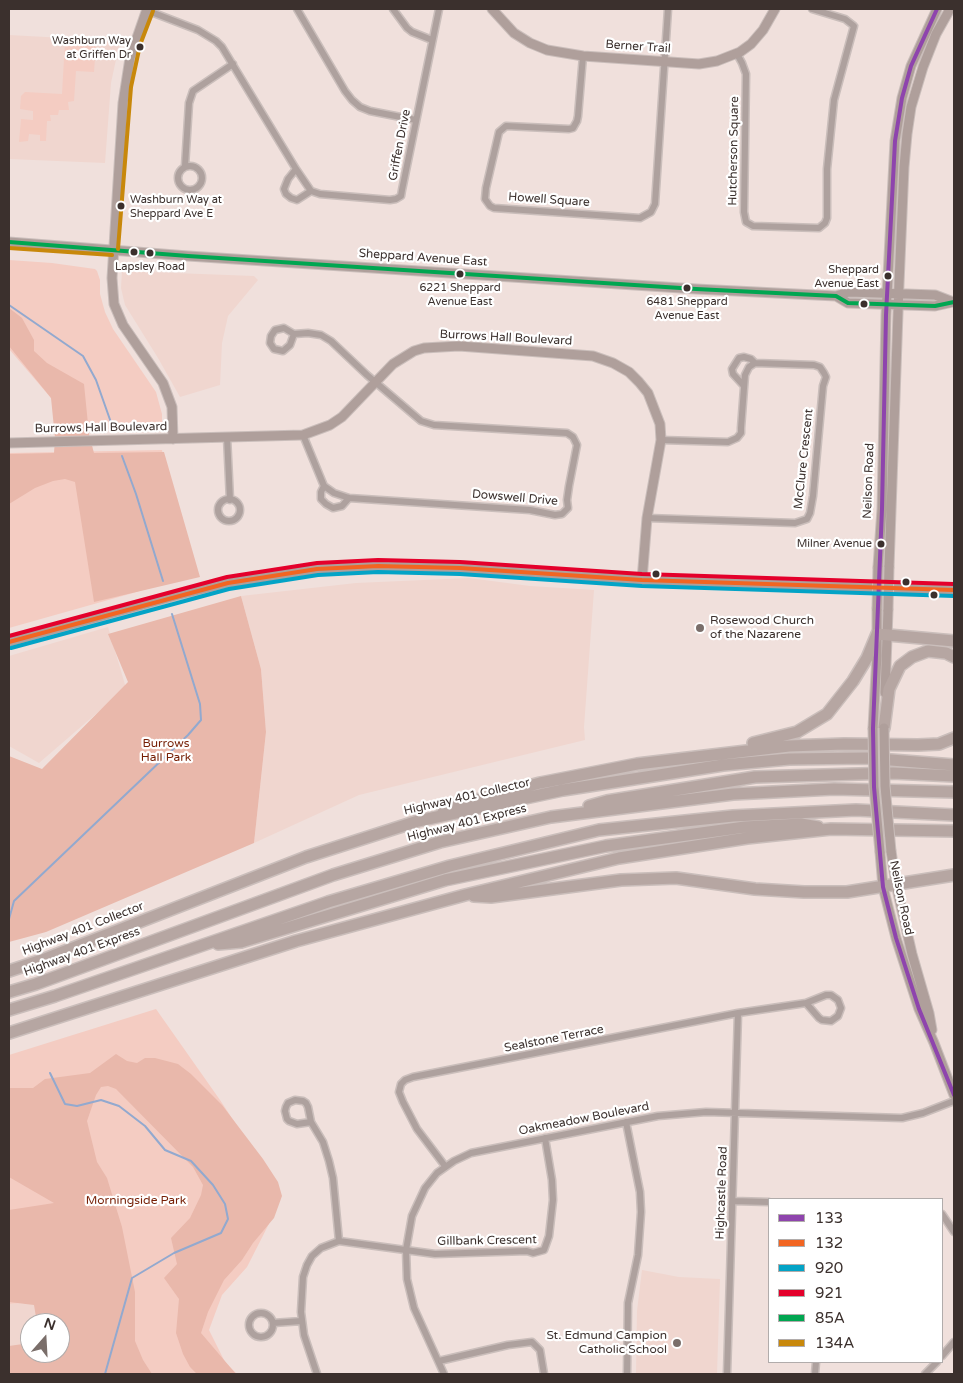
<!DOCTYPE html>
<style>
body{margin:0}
#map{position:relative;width:963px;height:1383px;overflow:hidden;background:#f0e0dc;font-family:"Varela Round",sans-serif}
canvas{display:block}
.frame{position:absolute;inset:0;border:10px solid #3b302d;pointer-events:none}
.legend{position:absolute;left:768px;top:1198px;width:175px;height:165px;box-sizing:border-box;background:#fff;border:1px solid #b1acab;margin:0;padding:6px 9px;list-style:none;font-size:15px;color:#3b302d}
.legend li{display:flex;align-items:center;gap:10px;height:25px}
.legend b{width:25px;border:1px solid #b1acab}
.north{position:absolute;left:20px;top:1313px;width:50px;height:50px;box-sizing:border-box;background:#fff;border:1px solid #b1acab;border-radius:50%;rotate:19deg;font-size:14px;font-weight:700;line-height:20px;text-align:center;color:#3b302d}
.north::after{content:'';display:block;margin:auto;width:18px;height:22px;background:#7a6e6a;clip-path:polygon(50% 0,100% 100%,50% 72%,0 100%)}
</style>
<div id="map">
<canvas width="963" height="1383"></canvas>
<div class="frame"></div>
<ul class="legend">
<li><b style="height:6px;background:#8e44ad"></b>133</li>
<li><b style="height:6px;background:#f26522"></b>132</li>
<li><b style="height:6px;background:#03a3c6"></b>920</li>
<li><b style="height:6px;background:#e4002b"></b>921</li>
<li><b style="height:6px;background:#00a651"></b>85A</li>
<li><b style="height:6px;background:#c8880b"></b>134A</li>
</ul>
<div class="north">N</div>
</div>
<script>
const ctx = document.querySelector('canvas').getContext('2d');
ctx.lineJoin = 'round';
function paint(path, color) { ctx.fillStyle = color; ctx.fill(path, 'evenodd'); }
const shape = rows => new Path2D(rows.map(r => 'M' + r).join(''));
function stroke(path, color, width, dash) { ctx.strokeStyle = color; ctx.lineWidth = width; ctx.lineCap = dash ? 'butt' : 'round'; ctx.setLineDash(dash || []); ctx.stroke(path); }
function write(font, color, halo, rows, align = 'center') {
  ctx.font = font + ' "Varela Round",sans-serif'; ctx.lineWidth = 4.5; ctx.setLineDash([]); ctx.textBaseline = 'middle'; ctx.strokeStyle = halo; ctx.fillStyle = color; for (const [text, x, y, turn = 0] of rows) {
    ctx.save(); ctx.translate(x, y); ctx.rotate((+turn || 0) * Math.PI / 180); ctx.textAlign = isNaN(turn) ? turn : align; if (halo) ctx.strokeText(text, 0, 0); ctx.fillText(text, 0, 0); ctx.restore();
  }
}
paint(shape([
 [9,35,120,41,111,83,105,163,9,159],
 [122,271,254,276,258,280,228,316,222,343,220,385,180,397,158,358,125,305,121,288],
 [469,578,530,586,594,590,584,727,585,740,359,795,254,843,266,732,261,669,241,596,356,583],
 [108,627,126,688,39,763,9,746,9,656],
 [642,1270,679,1277,720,1279,717,1374,636,1374,637,1311],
 [40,1302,41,1323,30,1323,30,1353,9,1366,9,1304]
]), '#f0d6cf');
paint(shape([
 [65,41,96,43,94,72,76,71,74,101,68,102,69,110,59,110,58,115,50,115,51,121,47,121,46,141,40,141,40,135,29,134,28,141,19,142,21,119,33,120,33,111,20,109,21,96,25,92,62,94],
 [9,260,52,263,95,269,97,271,100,280,100,294,105,312,113,329,156,392,162,414,162,424,160,427,72,430,51,398,9,349],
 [162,450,180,544,172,582,9,628,9,453],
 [156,1009,220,1100,265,1168,276,1210,247,1267,222,1295,209,1330,225,1362,237,1374,9,1374,9,1366,60,1353,60,1323,40,1302,9,1304,9,1055]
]), '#f4ccc2');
paint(shape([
 [9,308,22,318,34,340,34,351,47,363,84,384,89,434,94,453,164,452,200,577,94,602,75,482,65,479,53,481,35,488,9,504,9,454,54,453,55,438,51,398,9,346],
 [241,596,261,669,266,732,254,843,46,932,9,942,9,756,42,769,128,682,108,634],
 [116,1054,127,1061,137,1063,145,1058,155,1058,178,1064,191,1074,222,1105,263,1159,278,1182,282,1196,274,1218,253,1243,242,1260,224,1280,208,1312,201,1333,236,1374,197,1374,190,1367,183,1354,176,1333,179,1299,164,1278,177,1264,171,1238,190,1218,201,1195,203,1185,193,1167,116,1089,108,1086,101,1087,96,1095,87,1121,97,1162,107,1178,122,1227,135,1292,135,1341,143,1360,152,1374,9,1374,9,1346,30,1343,30,1353,60,1353,60,1323,37,1323,34,1305,9,1302,9,1210,54,1203,9,1177,9,1088,33,1088,45,1079,90,1073]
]), '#e9b8ab');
stroke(shape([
 [9,305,83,356,96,380,114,431],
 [122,456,136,494,163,581],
 [9,919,14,901,188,735,201,720,200,704,172,614],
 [50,1073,65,1104,77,1106,101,1100,119,1106,145,1126,165,1150,191,1161,213,1185,225,1204,228,1219,221,1233,174,1253,132,1278,105,1374]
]), '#92a9cf', 2);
const street = shape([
 [297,9,345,91,352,100,360,107,370,111,416,120],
 [393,9,407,28,412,32,432,40],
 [146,10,198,30,216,41,222,47,296,169,311,191,320,194,390,200,396,199,401,196,402,190,439,9],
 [737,54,742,63,746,74,744,212,746,222,753,226,819,228,825,223,827,218,827,169,834,100,854,26,845,19,812,9],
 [583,56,578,116,577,121,573,128,569,129,506,126,499,132,486,188,485,199,490,206,494,208,640,218,651,212,655,204,668,9],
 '178 178a12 12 0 1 1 24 0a12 12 0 1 1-24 0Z',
 [185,166,189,103,193,91,233,64],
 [296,169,288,179,284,189,286,194,291,198,297,200,311,191],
 [294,334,290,345,283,351,274,349,270,343,271,336,275,330,284,328,294,334,308,333,321,335,331,341,367,375,421,421,434,425,567,433,573,437,577,445,569,486,567,500,568,508,562,514,555,515,530,510,349,498,334,493,324,486,303,435],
 [744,386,733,374,732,369,739,358,744,357,751,359,755,363],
 [227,437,230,500],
 [324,486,321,492,321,499,326,504,333,508,342,506,349,498],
 '218 510a11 11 0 1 1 22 0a11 11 0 1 1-22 0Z',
 [647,518,795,523,807,519,810,513,813,496,823,386,826,377,824,373,820,367,814,365,755,363,749,367,745,375,741,428,741,433,737,438,728,442,661,440],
 [826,995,831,995,838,1000,841,1008,838,1016,831,1021,822,1020,819,1018,806,1003,826,995],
 [295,1100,303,1101,306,1103,308,1107,311,1122,297,1124,289,1121,287,1119,285,1111,286,1107,288,1103,295,1100],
 [311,1122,323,1142,329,1161,333,1178,339,1241],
 [626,1122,640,1192,641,1212,638,1255,628,1303,627,1374],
 [445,1166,417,1129,403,1102,399,1092,401,1084,405,1080,413,1077,738,1013,806,1003],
 [733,1201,769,1202],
 [942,1214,954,1232],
 '249 1325a12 12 0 1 1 24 0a12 12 0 1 1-24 0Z',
 [273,1323,302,1321],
 [942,1356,954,1342],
 [439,1361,508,1345,532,1342,540,1350,544,1374],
 [317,1374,304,1335,301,1312,303,1277,307,1265,312,1256,321,1248,339,1241,435,1254,527,1251,533,1253,544,1250,549,1236,553,1200,552,1180,545,1138],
 [444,1374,414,1308,407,1279,406,1250,412,1216,425,1188,437,1173,454,1161,471,1153,481,1151,658,1116,706,1112,902,1118,923,1113,954,1101],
 [727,1374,738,1013],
 [815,1374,816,1362],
 [925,1374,937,1362]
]);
const secondary = shape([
 [147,9,130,58,123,103,112,278,114,304,123,325,163,383,172,407,173,439],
 [492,9,514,33,530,43,547,50,583,56,699,64,717,61,740,52,751,44,763,30,775,9],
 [9,242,188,256,696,289,836,296,849,292,935,295,953,302],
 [836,296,848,303,935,306,953,302],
 [9,443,303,435,330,425,342,417,393,364,414,351,424,348,459,346,593,356,613,363,629,372,639,382,648,393,660,424,661,440,647,518,642,580],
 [878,567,882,509,886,315,895,141,902,98,911,66,937,9],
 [889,567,899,284,904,167,907,134,911,107,923,67,936,34,950,9],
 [9,642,175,596,228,583,317,569,378,566,460,568,642,580,954,590],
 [885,693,888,610],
 [873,728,877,655,877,609],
 [891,851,896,884,912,954,929,1013,932,1030],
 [880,852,883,887,896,938,919,1009,934,1043,954,1095]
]);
const highway = shape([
 [884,728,889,689,900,666,912,657,928,651,946,653,954,657],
 [753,743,797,732,827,714,853,681,867,658,877,634,954,641],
 [589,806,607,801,755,777,893,773,954,776],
 [443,809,540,783,637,764,789,746,844,744,918,745,939,744,954,738],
 [474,896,491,897,621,880,676,878,755,889,804,892,847,892,954,875],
 [218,944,241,942,445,880,606,846,745,827,801,824,818,827],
 [9,971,42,960,306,857,418,821,563,790,723,765,789,759,866,758,954,765],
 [9,992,36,984,333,875,440,842,551,817,733,794,834,789,954,792],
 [9,1010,55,996,328,902,450,866,599,830,733,816,856,810,954,815],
 [9,1033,296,941,465,895,619,858,747,838,831,829,954,831]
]);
stroke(street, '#cabebb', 9);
stroke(secondary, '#cabebb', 11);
stroke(highway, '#cabebb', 14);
stroke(street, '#aea19e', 6);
stroke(secondary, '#af9f9b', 9);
stroke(highway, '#b6a6a2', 11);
const secondaryBridge = shape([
 [877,609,878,567],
 [888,610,889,567],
 [873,728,874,787,880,852],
 [884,728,885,786,891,851]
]);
stroke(secondaryBridge, '#cabebb', 11, []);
stroke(secondaryBridge, '#af9f9b', 9);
stroke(shape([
 [937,9,911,66,902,98,895,141,886,315,882,509,873,728,874,787,883,887,896,938,919,1009,954,1095]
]), '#8e44ad', 4);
stroke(shape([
 [9,642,228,583,317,569,378,566,460,568,642,580,954,590]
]), '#f26522', 4);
stroke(shape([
 [11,648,229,589,318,575,378,572,460,574,642,586,954,596]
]), '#03a3c6', 4);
stroke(shape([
 [9,636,227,577,317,563,378,560,460,562,642,574,954,584]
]), '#e4002b', 4);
stroke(shape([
 [9,242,188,256,696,289,836,296,848,303,935,306,954,302]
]), '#00a651', 4);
stroke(shape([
 [9,248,112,255],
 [118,249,131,87,140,45,153,11]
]), '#c8880b', 4);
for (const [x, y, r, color] of [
 [140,47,4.5,"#3b302d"],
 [121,206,4.5,"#3b302d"],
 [134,252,4.5,"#3b302d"],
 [150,253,4.5,"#3b302d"],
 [460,274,4.5,"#3b302d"],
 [888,276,4.5,"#3b302d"],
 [687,288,4.5,"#3b302d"],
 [864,304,4.5,"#3b302d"],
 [881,544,4.5,"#3b302d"],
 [656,574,4.5,"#3b302d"],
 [906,582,4.5,"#3b302d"],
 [934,595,4.5,"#3b302d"],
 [700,628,5,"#7a6e6a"],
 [677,1343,5,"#7a6e6a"]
]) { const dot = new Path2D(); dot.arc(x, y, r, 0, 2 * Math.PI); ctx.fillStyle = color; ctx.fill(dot); stroke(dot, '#fff', 2); }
write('11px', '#3b302d', '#fff', [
 ["Washburn Way",131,41],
 ["at Griffen Dr",131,55],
 ["Washburn Way at",130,200,"left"],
 ["Sheppard Ave E",130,214,"left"],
 ["Lapsley Road",150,267,"center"],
 ["Sheppard",879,270],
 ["Avenue East",879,284],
 ["6221 Sheppard",460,288,"center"],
 ["Avenue East",460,302,"center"],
 ["6481 Sheppard",687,302,"center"],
 ["Avenue East",687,316,"center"],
 ["Milner Avenue",872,544]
], 'right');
write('12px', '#3b302d', '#fff', [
 ["Berner Trail",638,47,4],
 ["Griffen Drive",400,145,-79],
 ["Hutcherson Square",734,151,-89],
 ["Howell Square",549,200,4],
 ["Sheppard Avenue East",423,258,4],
 ["Burrows Hall Boulevard",506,338,3],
 ["Burrows Hall Boulevard",101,428,-1],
 ["McClure Crescent",804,459,-84],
 ["Neilson Road",869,481,-88],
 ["Dowswell Drive",515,498,5],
 ["Highway 401 Collector",467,797,-13],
 ["Highway 401 Express",467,823,-14],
 ["Neilson Road",901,898,78],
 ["Highway 401 Collector",83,929,-21],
 ["Highway 401 Express",82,952,-20],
 ["Sealstone Terrace",554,1039,-11],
 ["Oakmeadow Boulevard",584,1119,-11],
 ["Highcastle Road",722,1193,-88],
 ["Gillbank Crescent",487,1241,-1]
]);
write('12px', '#3b302d', '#fff', [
 ["Rosewood Church",710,621],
 ["of the Nazarene",710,635],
 ["St. Edmund Campion",667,1336,"right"],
 ["Catholic School",667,1350,"right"]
], 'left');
write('12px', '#761f05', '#fff', [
 ["Burrows",166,744],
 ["Hall Park",166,758],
 ["Morningside Park",136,1201]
]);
</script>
